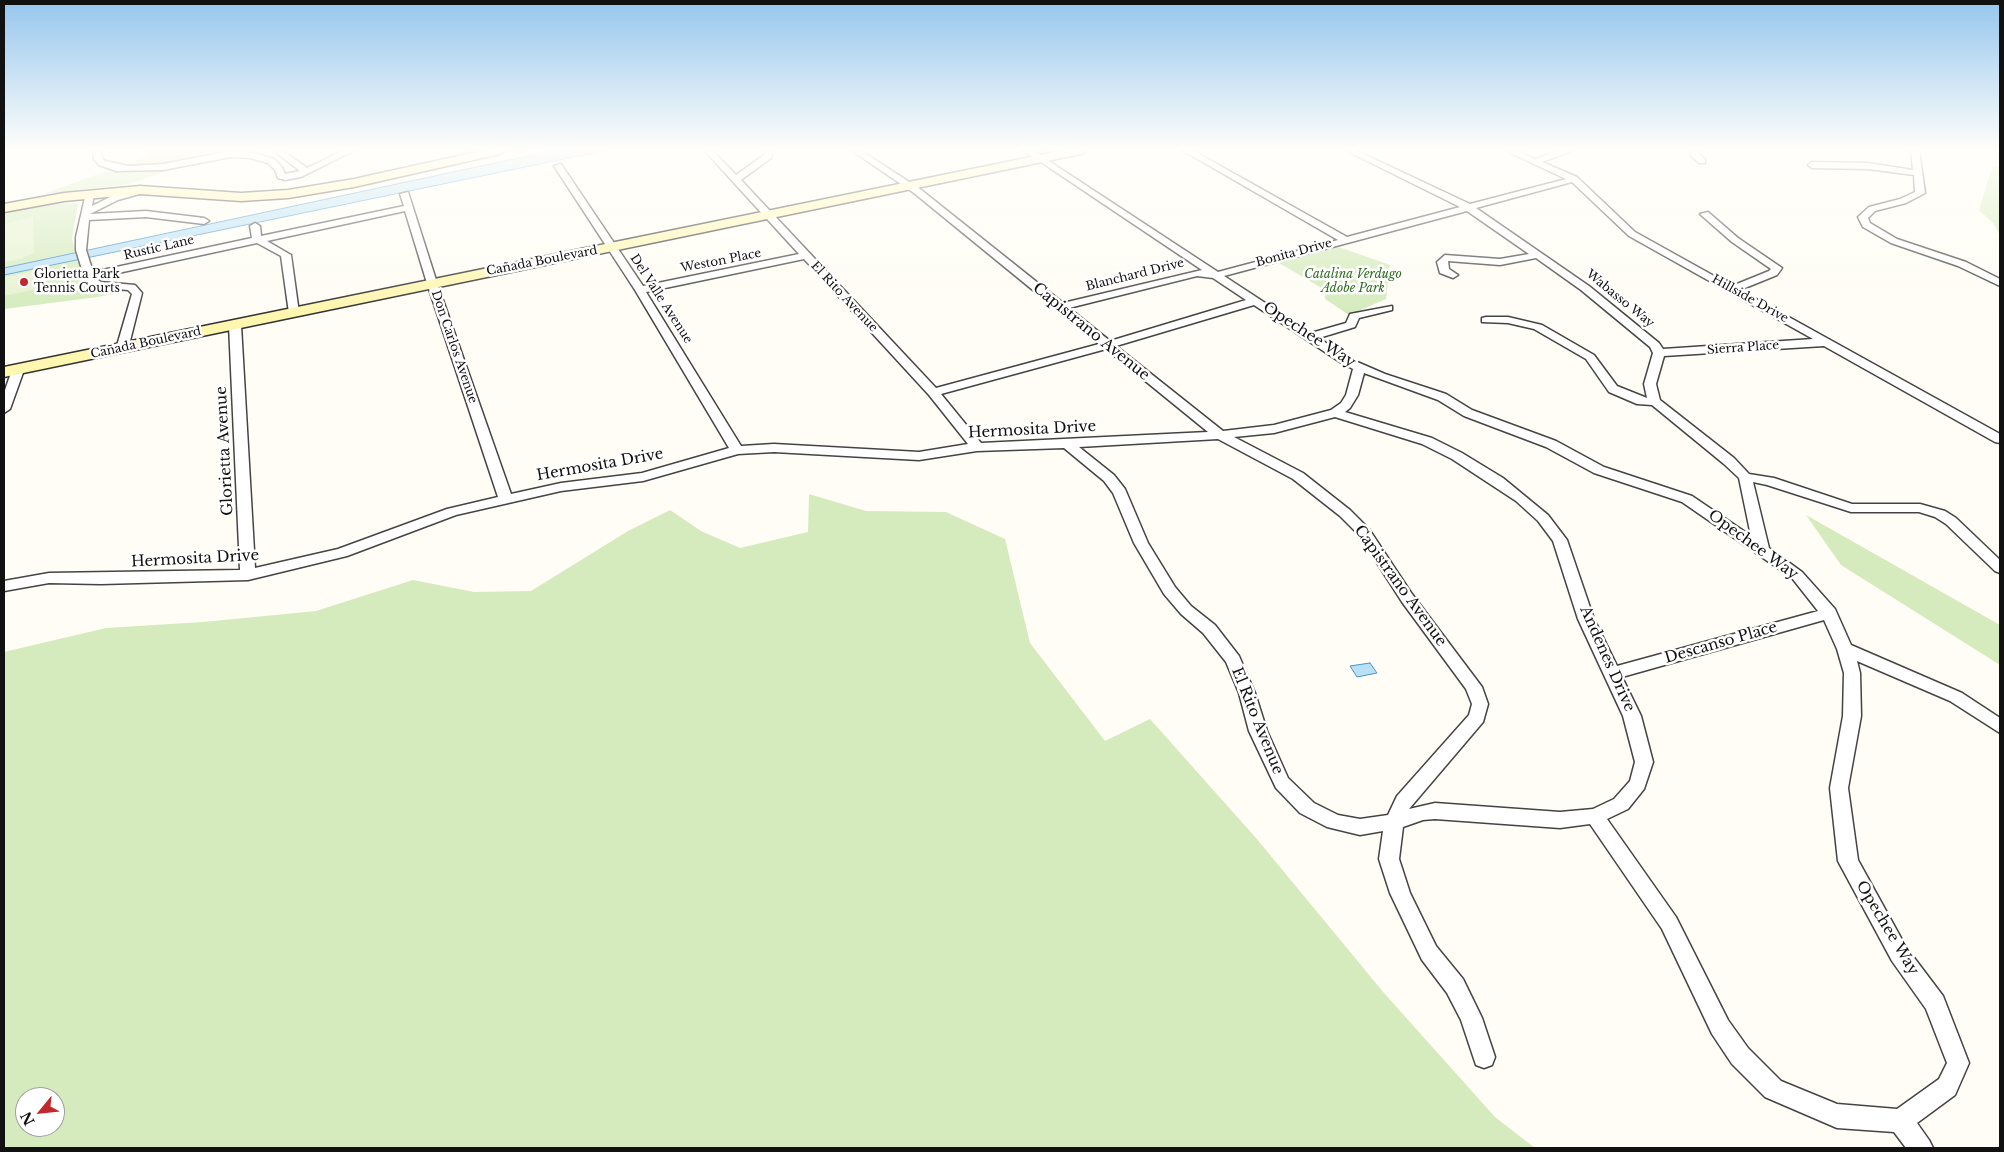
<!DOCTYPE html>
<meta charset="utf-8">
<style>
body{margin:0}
#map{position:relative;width:2004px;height:1152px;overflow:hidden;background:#fffdf5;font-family:"Libre Baskerville",serif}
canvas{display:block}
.frame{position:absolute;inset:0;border:5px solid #111;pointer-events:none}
.north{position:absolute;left:15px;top:1087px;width:50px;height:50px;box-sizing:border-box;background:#fff;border:1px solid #a0a0a0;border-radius:50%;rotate:242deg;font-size:14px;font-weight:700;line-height:20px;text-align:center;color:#111}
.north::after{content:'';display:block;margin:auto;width:18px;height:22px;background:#c4262e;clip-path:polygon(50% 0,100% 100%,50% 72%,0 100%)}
</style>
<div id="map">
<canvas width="2004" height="1152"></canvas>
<div class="frame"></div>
<div class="north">N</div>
</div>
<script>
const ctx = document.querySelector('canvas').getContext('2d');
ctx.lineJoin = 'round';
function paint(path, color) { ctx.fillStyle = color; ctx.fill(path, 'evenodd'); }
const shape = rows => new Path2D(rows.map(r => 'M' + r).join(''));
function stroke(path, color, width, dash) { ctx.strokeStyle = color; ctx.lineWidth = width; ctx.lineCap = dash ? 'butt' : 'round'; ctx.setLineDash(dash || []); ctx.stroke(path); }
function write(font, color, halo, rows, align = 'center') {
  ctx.font = font + ' "Libre Baskerville",serif'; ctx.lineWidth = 5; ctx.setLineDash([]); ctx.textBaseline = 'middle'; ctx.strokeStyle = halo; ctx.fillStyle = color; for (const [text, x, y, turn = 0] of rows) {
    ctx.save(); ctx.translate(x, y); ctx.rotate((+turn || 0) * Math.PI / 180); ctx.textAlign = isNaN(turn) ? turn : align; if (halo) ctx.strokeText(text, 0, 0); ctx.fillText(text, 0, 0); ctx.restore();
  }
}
paint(shape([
 [147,150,223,150,130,184,44,194,150,155],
 [2000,166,2000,235,1993,223,1979,210,1992,167],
 [76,203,78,204,72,239,86,283,94,288,127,291,98,297,4,309,4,213,45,204],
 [1339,247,1390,265,1386,299,1349,315,1325,299,1325,290,1279,263],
 [809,494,866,511,946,512,1005,539,1030,643,1105,741,1150,719,1256,838,1384,993,1495,1117,1535,1148,4,1148,4,652,106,628,203,622,316,611,413,580,474,592,531,591,628,531,670,510,701,531,740,548,808,532],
 [25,1097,55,1097,55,1127,25,1127],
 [1806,515,2000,625,2000,665,1841,565]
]), '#d5ebbd');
paint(shape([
 [33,217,34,253,20,259,4,262,4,224],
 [43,269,46,287,4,296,4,277]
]), '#e6f2cf');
const water = shape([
 [556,150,607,150,4,275,4,268,556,150],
 [1370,663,1377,673,1357,677,1350,666,1370,663]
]);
paint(water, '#b9e0f7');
stroke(water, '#3f96cf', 1);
const minor = shape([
 [93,150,101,150,102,158,105,161,129,166,163,164,231,151,251,152,274,159,282,167,285,174,300,171,273,150,282,150,307,168,345,150,355,150,301,177,285,180,278,178,275,170,268,163,250,158,231,157,163,170,116,171,99,165,94,159,93,150],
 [704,150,712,150,736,175,764,155,765,150,773,150,771,158,741,180,936,388,1099,344,914,193,851,150,860,150,920,189,1063,303,1202,270,1023,150,1032,150,1218,272,1338,240,1182,150,1192,150,1347,237,1460,207,1345,150,1355,150,1470,204,1566,179,1504,150,1515,150,1535,159,1562,150,1574,150,1542,162,1577,177,1635,232,1732,286,1769,271,1771,269,1732,242,1700,214,1708,212,1738,238,1782,268,1777,275,1740,290,2000,434,2000,443,1995,442,1824,346,1664,356,1656,384,1660,400,1734,458,1749,474,1774,478,1852,504,1920,504,1945,511,1956,518,2000,560,2000,573,1995,571,1946,524,1935,517,1919,512,1851,512,1767,485,1753,482,1769,548,1802,572,1835,609,1851,645,1962,693,2000,718,2000,733,1950,701,1857,661,1860,673,1861,716,1848,788,1858,860,1906,947,1943,996,1969,1063,1955,1095,1917,1123,1929,1140,1933,1148,1906,1148,1894,1132,1837,1128,1765,1097,1732,1064,1712,1034,1662,929,1590,824,1560,828,1435,819,1423,820,1403,827,1399,859,1410,893,1436,946,1463,979,1482,1018,1495,1057,1492,1065,1484,1068,1476,1065,1461,1020,1447,993,1422,960,1390,893,1379,859,1383,831,1360,835,1327,827,1300,813,1276,788,1249,731,1239,693,1226,662,1203,633,1181,614,1164,594,1134,543,1113,493,1104,481,1064,448,977,451,919,460,774,452,738,454,643,481,561,491,456,515,347,556,248,580,101,584,49,583,4,591,4,581,49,573,240,570,229,325,235,322,241,325,255,568,338,549,447,509,498,497,427,283,405,211,267,241,291,255,299,313,294,316,289,313,281,256,257,243,95,278,101,282,135,285,142,293,128,349,122,352,116,349,132,294,128,290,95,287,87,282,84,276,76,250,76,237,86,193,94,195,92,206,112,196,145,188,150,191,118,200,90,214,146,211,204,218,209,221,204,224,146,217,89,220,86,250,93,272,252,238,250,226,255,223,260,226,261,236,404,206,400,194,408,192,437,283,511,494,561,483,642,473,729,448,635,290,554,166,561,164,643,286,799,254,704,150],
 [1572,182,1629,236,1813,339,1663,349,1659,343,1589,286,1476,208,1572,182],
 [1467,211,1529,254,1500,259,1445,255,1437,262,1440,273,1453,278,1458,275,1449,269,1448,261,1500,265,1536,258,1581,290,1650,347,1653,353,1644,384,1647,398,1617,386,1594,355,1542,325,1508,317,1486,317,1482,318,1482,322,1508,323,1534,329,1586,359,1609,392,1637,404,1652,405,1724,464,1739,478,1751,536,1692,496,1604,467,1556,441,1472,410,1446,394,1385,374,1348,358,1319,338,1355,327,1359,318,1392,310,1392,306,1350,314,1346,323,1311,333,1224,276,1467,211],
 [804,259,929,395,968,444,919,452,774,444,741,446,646,292,804,259],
 [1197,276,1213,278,1246,300,1110,341,1069,308,1197,276],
 [1254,305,1340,362,1353,369,1346,395,1341,403,1331,410,1274,425,1223,431,1116,346,1254,305],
 [1106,349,1208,432,981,443,941,394,1106,349],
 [1364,373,1438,400,1464,416,1546,447,1594,473,1682,502,1792,578,1818,611,1617,666,1594,619,1567,540,1548,515,1503,478,1462,453,1432,438,1345,412,1350,408,1358,395,1364,373],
 [1335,417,1422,444,1452,459,1516,501,1538,521,1553,541,1578,619,1623,716,1635,762,1630,781,1614,799,1593,809,1560,812,1435,803,1409,809,1483,722,1488,704,1482,687,1412,594,1369,529,1350,510,1303,473,1234,437,1274,433,1335,417],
 [1218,439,1293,479,1340,516,1359,535,1402,602,1466,689,1472,704,1469,715,1397,796,1388,815,1360,819,1338,815,1314,803,1288,778,1267,731,1255,693,1239,656,1215,625,1191,606,1175,587,1148,543,1125,489,1114,475,1079,447,1218,439],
 [1824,620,1837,649,1844,673,1843,716,1830,788,1838,861,1892,961,1926,1009,1947,1063,1939,1079,1897,1109,1837,1104,1781,1081,1748,1048,1728,1020,1676,917,1607,819,1628,809,1644,789,1653,762,1641,716,1622,677,1824,620],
 [1692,150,1700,150,1698,153,1705,159,1705,163,1699,163,1691,156,1692,150],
 [1911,150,1919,150,1925,193,1906,203,1875,211,1868,218,1870,223,1897,239,1966,262,2000,279,2000,286,1958,266,1891,243,1863,227,1858,217,1869,207,1900,199,1915,192,1914,175,1868,169,1812,168,1808,165,1812,162,1868,163,1913,170,1911,150],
 [18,366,24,370,10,409,4,413,4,393,12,370,18,366]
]);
const secondary = shape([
 [485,150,506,150,500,154,354,187,288,198,241,201,140,194,64,201,4,212,4,204,64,193,140,186,241,193,288,190,354,179,485,150],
 [1065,150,1087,150,1081,154,4,377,4,367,1065,150]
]);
stroke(minor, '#444', 3);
stroke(secondary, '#333', 3);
paint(minor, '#fff');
paint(secondary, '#fff6b0');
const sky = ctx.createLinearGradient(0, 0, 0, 311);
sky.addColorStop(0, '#95c6ee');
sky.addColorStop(0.48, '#fffefa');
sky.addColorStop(1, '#fffefa00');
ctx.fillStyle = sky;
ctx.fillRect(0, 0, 2004, 311);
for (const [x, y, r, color] of [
 [24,282,5,"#c4262e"]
]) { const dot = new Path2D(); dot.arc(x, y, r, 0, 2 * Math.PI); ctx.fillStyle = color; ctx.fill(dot); stroke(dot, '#fff', 2); }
write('12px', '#111', '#fff', [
 ["Rustic Lane",159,248,-13],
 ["Bonita Drive",1294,253,-15],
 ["Cañada Boulevard",542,261,-11],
 ["Weston Place",721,261,-11],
 ["Blanchard Drive",1135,275,-14],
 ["El Rito Avenue",844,297,47],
 ["Del Valle Avenue",661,299,57],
 ["Wabasso Way",1620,299,39],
 ["Hillside Drive",1750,299,29],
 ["Cañada Boulevard",146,343,-12],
 ["Don Carlos Avenue",454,347,71],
 ["Sierra Place",1743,348,-4]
]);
write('12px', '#111', '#fff', [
 ["Glorietta Park",34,275],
 ["Tennis Courts",34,289]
], 'left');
write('italic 12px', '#2f6b1f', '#fff', [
 ["Catalina Verdugo",1353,275],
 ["Adobe Park",1353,289]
]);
write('15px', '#111', '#fff', [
 ["Capistrano Avenue",1091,332,39],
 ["Opechee Way",1309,335,33],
 ["Hermosita Drive",1032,430,-3],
 ["Glorietta Avenue",225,451,-93],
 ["Hermosita Drive",600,465,-10],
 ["Opechee Way",1753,545,36],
 ["Hermosita Drive",195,559,-3],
 ["Capistrano Avenue",1400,586,54],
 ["Descanso Place",1721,643,-16],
 ["Andenes Drive",1607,659,66],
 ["El Rito Avenue",1257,721,68],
 ["Opechee Way",1887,928,59]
]);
</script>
